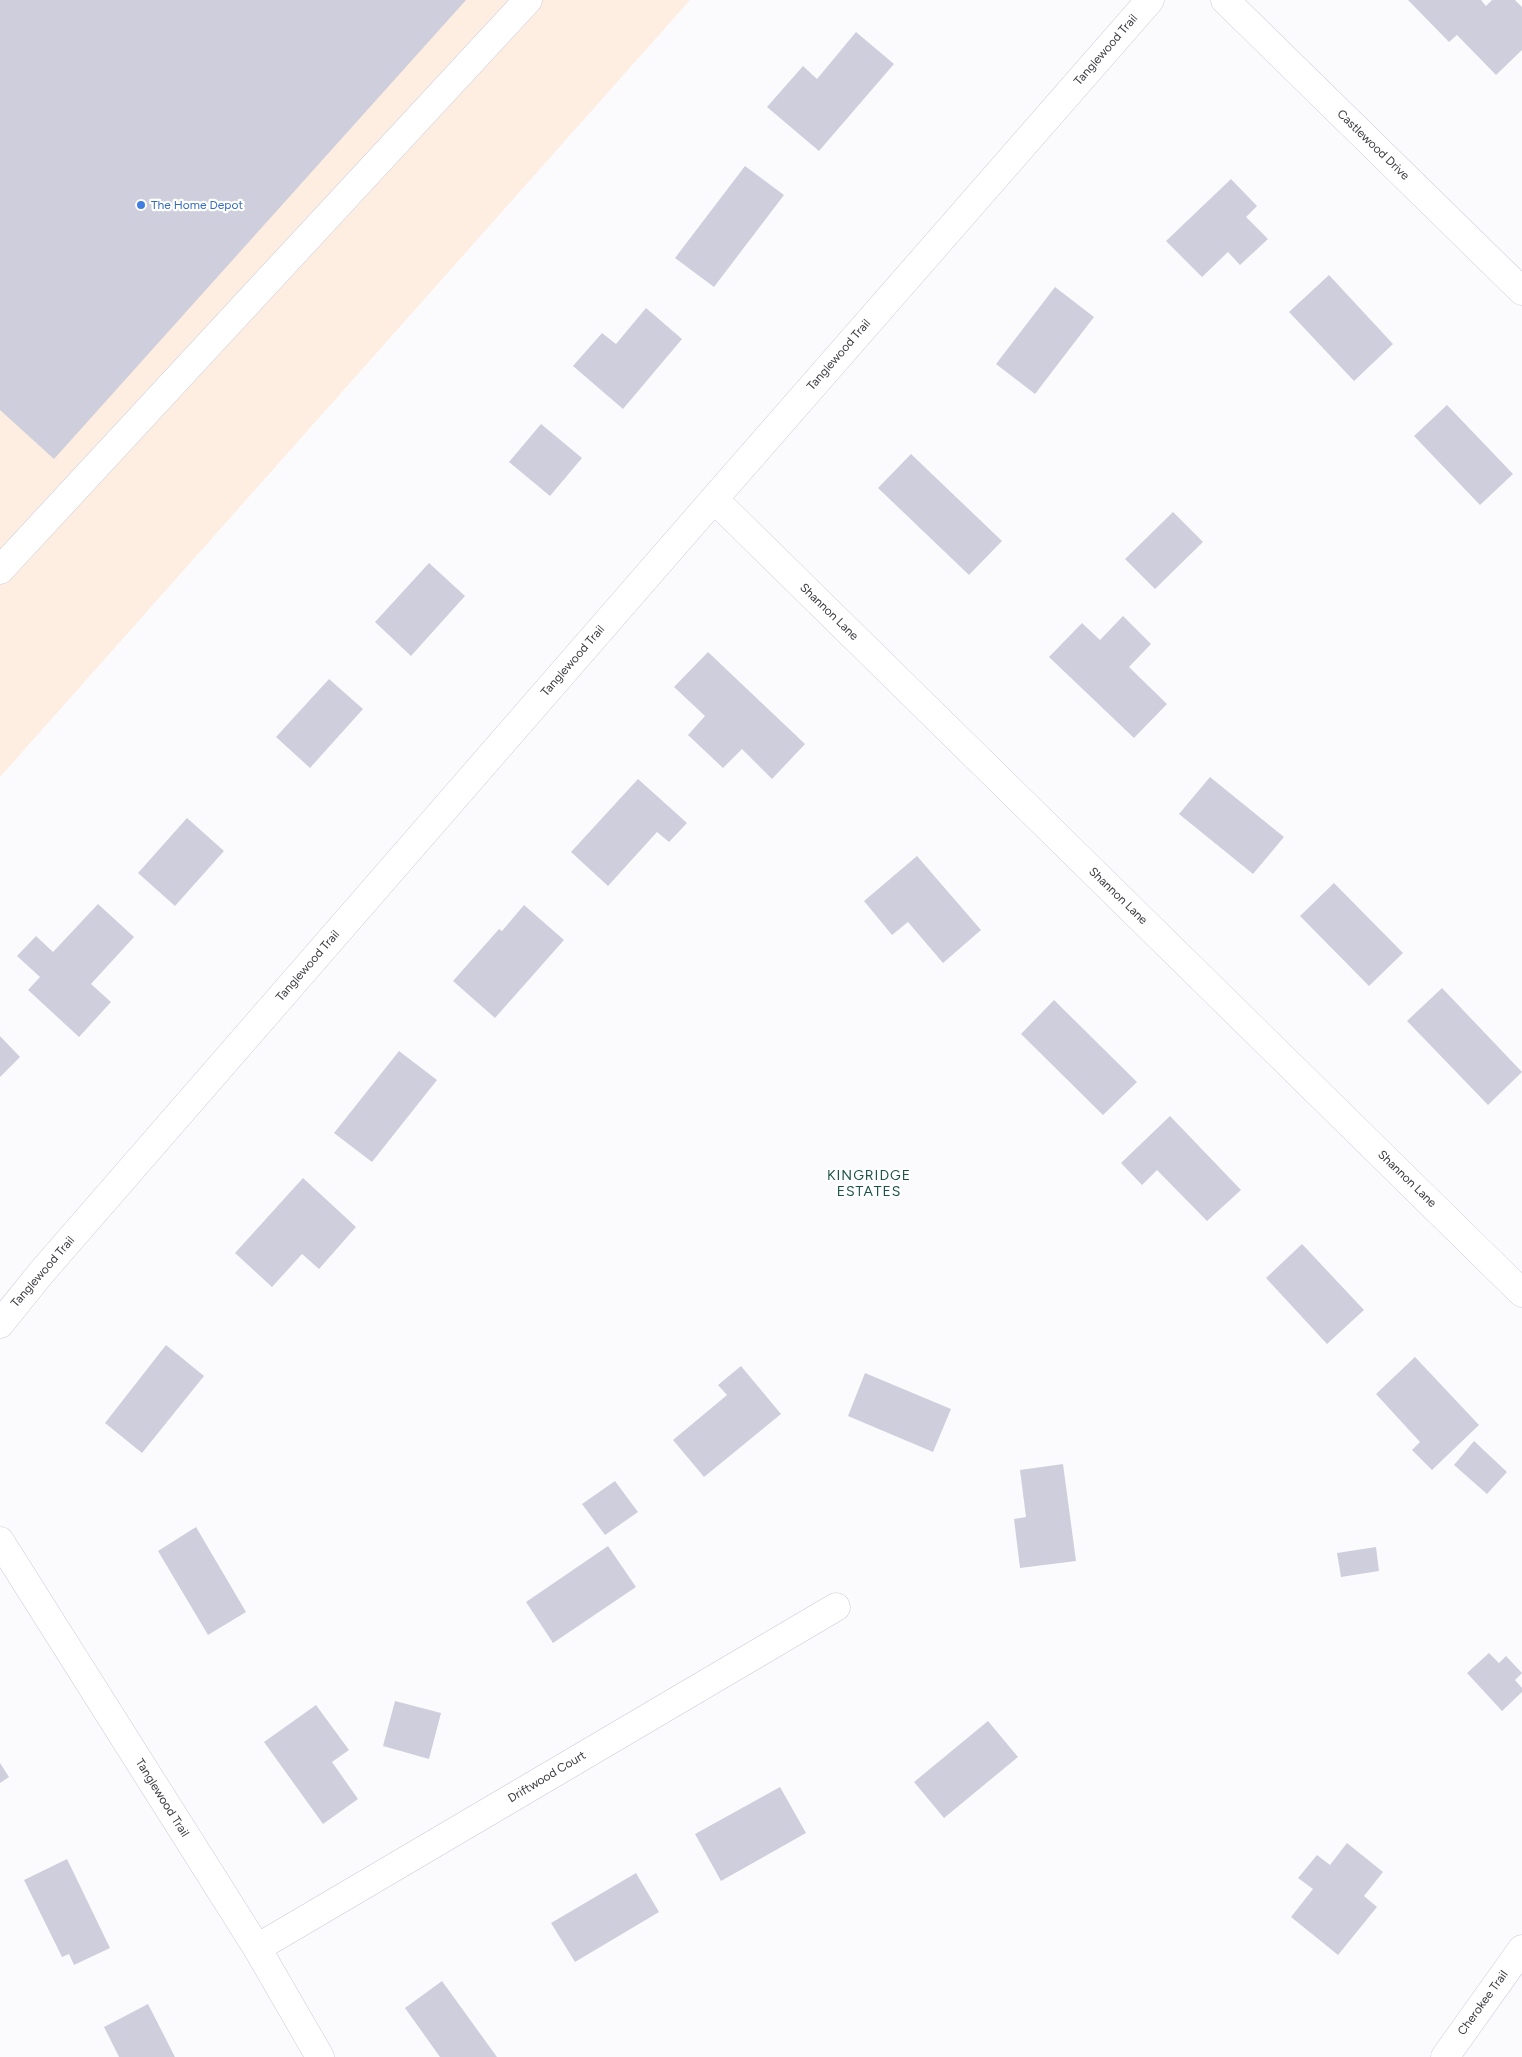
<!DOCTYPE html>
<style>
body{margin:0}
canvas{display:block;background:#fbfbfe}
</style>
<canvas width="1522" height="2057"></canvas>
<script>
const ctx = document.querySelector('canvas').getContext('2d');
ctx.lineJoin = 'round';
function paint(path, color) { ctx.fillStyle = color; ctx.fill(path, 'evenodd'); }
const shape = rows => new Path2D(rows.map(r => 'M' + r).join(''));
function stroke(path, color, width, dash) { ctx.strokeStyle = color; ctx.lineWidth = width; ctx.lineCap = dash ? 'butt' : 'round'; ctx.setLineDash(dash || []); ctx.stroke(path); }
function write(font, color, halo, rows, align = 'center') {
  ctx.font = font + ' Figtree,sans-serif'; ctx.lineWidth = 4.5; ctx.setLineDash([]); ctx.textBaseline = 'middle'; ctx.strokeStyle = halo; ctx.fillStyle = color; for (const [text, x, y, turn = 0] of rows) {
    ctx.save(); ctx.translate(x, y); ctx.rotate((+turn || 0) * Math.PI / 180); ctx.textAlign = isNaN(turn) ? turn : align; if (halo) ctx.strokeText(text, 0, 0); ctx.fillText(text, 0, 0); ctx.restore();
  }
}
paint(shape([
 [0,0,690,0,0,777]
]), '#fdeee1');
paint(shape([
 [0,0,466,0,54,459,0,410],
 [1408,0,1481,0,1486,6,1492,0,1515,0,1522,7,1522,50,1496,75,1457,35,1449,42],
 [856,32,894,64,819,151,767,107,803,66,817,79],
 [745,166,784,195,714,287,675,258],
 [1231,179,1257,206,1246,217,1268,239,1240,265,1228,252,1202,277,1166,241],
 [1329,275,1393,344,1354,381,1289,312],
 [1055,287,1094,317,1035,394,996,364],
 [646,308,682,339,623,409,573,366,602,333,616,344],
 [1447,405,1513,474,1480,505,1414,436],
 [541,424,582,458,550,496,509,462],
 [911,454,1002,541,969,575,878,488],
 [1173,512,1203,542,1155,589,1125,559],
 [429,563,465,596,411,656,375,622],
 [1123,616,1151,644,1129,667,1167,704,1134,738,1049,657,1082,623,1100,640],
 [708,652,805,744,772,779,742,749,723,768,688,735,705,716,674,687],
 [329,679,363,709,310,768,276,737],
 [1210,777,1284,837,1253,874,1179,814],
 [638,779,687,823,669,842,657,832,608,886,571,852],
 [187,818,224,851,175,906,138,873],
 [917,856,981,930,943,963,908,922,892,935,864,901],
 [1334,883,1403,953,1369,986,1300,916],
 [98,904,134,937,91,984,111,1002,79,1037,28,990,40,977,17,956,36,936,53,952],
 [524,905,564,940,495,1018,453,981,499,929,502,931],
 [1442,988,1522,1072,1488,1105,1407,1021],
 [1054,1000,1137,1082,1103,1115,1021,1034],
 [0,1036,20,1057,0,1077],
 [399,1051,437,1080,372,1162,334,1133],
 [1170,1116,1241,1190,1207,1221,1157,1170,1142,1185,1121,1163],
 [303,1178,356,1227,319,1269,302,1254,272,1287,235,1253],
 [1302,1244,1364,1310,1327,1344,1266,1278],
 [166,1345,204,1376,142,1453,105,1423],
 [1415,1357,1479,1425,1432,1470,1412,1450,1420,1442,1376,1394],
 [741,1366,781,1414,704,1477,673,1440,727,1395,718,1385],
 [865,1373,951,1409,933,1452,848,1416],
 [1474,1441,1507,1472,1487,1494,1454,1465],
 [1063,1464,1076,1561,1020,1568,1014,1519,1026,1517,1020,1470],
 [615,1481,638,1512,605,1535,582,1504],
 [196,1527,246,1612,208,1635,158,1551],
 [608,1546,636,1587,553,1643,526,1602],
 [1376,1547,1379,1571,1341,1577,1337,1553],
 [1489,1653,1499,1663,1506,1656,1522,1673,1515,1680,1522,1688,1522,1692,1502,1711,1467,1673],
 [395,1701,441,1713,429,1759,383,1746],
 [316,1705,349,1750,332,1762,358,1799,323,1824,264,1742],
 [988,1721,1018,1757,944,1818,914,1782],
 [0,1763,9,1777,0,1783],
 [780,1787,806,1833,721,1881,695,1834],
 [1347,1843,1383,1872,1364,1896,1377,1907,1338,1955,1291,1917,1313,1889,1298,1878,1317,1855,1330,1865],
 [67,1859,110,1948,74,1965,69,1954,62,1957,24,1880],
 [636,1873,659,1912,575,1962,551,1923],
 [442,1981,497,2057,440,2057,405,2008],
 [148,2004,175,2057,119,2057,104,2027]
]), '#cfcedd');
const minor = shape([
 [1225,0,1522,291],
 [714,499,1522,1293],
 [0,570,528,0],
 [0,1324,41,1273,714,499,1150,0],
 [0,1541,257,1948,320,2057],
 [257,1948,836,1607],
 [1445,2057,1522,1949]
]);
stroke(minor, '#cbcad9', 29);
stroke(minor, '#fff', 28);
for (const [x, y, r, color] of [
 [141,205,5,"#3f7fe0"]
]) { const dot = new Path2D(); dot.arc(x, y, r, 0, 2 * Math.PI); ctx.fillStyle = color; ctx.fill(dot); stroke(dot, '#fff', 2); }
write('12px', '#3a3a40', '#fff', [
 ["Tanglewood Trail",1106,50,-49],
 ["Castlewood Drive",1373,145,44],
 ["Tanglewood Trail",839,355,-49],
 ["Shannon Lane",829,612,44],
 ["Tanglewood Trail",573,661,-49],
 ["Shannon Lane",1118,896,44],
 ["Tanglewood Trail",308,966,-49],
 ["Shannon Lane",1407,1179,44],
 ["Tanglewood Trail",43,1272,-49],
 ["Driftwood Court",547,1777,-31],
 ["Tanglewood Trail",162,1798,58],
 ["Cherokee Trail",1483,2003,-54]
]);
write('12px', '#366cbe', '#fff', [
 ["The Home Depot",151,205]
], 'left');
ctx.letterSpacing = '1px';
write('14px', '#1b5246', '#fff', [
 ["KINGRIDGE",869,1176],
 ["ESTATES",869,1192]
]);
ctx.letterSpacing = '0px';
</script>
